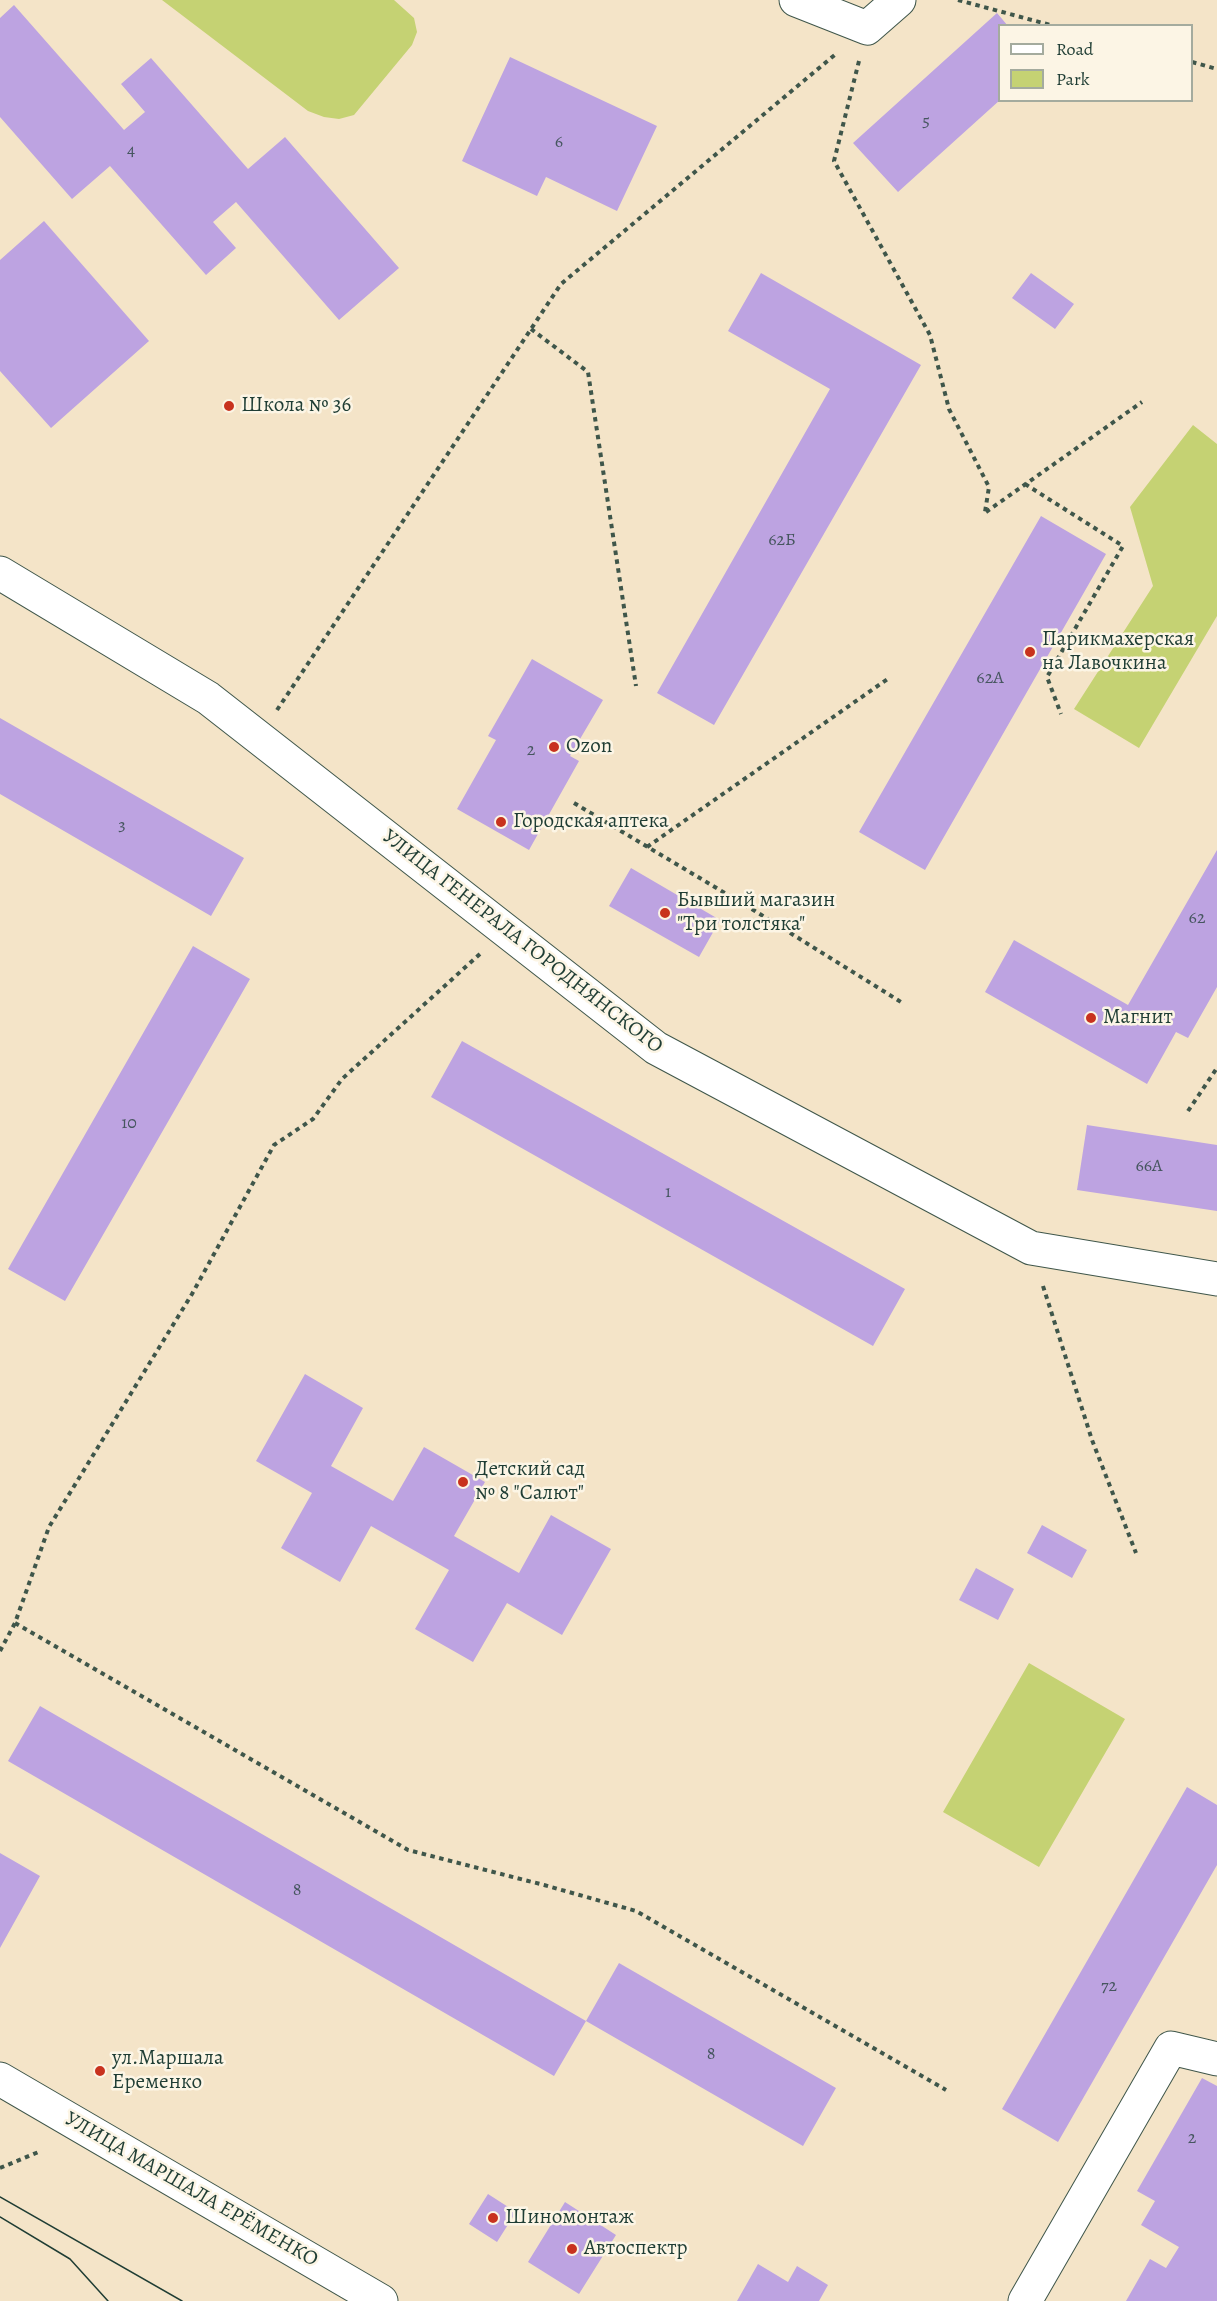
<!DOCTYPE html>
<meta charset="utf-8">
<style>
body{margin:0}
#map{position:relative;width:1217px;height:2301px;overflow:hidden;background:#f4e4c8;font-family:Alegreya,serif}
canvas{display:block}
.legend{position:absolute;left:998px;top:24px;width:195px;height:78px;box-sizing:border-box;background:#fcf5e5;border:2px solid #a4ab9e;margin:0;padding:8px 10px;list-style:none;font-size:18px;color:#1f3d34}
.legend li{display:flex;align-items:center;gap:12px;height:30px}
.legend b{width:30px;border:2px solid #a4ab9e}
</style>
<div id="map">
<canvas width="1217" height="2301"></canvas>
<ul class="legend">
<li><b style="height:8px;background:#fff"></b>Road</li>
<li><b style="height:16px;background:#c5d273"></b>Park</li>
</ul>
</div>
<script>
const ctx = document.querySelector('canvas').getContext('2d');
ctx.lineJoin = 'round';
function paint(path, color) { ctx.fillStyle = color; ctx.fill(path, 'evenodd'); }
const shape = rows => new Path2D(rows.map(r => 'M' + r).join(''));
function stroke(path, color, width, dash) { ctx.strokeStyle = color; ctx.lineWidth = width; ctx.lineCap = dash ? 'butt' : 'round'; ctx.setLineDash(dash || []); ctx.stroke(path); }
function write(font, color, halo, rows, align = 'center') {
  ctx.font = font + ' Alegreya,serif'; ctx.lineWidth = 5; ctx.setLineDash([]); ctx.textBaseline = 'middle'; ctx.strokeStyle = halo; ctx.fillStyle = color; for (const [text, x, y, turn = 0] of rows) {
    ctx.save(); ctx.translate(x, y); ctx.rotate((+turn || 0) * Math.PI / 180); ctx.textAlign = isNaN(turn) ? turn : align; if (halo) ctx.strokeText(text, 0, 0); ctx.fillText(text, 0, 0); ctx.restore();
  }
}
paint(shape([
 [162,0,394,0,414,18,417,32,412,45,354,115,339,119,324,117,308,111],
 [1193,425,1217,444,1217,616,1139,748,1074,709,1153,586,1130,507],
 [1029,1663,1125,1719,1039,1867,943,1812]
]), '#c5d273');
paint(shape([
 [14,5,124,130,145,112,121,84,151,58,248,169,285,137,399,268,339,320,236,202,213,222,236,248,206,275,110,166,72,199,0,117,0,18],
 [997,13,1008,26,1000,26,1000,100,898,192,853,143],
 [510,57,657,126,617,211,546,177,537,196,462,161],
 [44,221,149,341,51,428,0,371,0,260],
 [761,273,921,365,714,725,657,693,830,389,728,331],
 [1031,273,1074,304,1055,329,1012,298],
 [1041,516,1106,554,925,870,859,832],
 [532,659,603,700,570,756,579,761,529,850,457,809,496,740,488,736],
 [0,718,244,858,211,916,0,794],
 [1217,850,1217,987,1188,1038,1176,1032,1147,1084,985,992,1014,940,1128,1005],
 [631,868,720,920,699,957,609,906],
 [193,946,250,979,65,1301,8,1269],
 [462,1041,905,1289,873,1346,431,1097],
 [1087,1125,1217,1145,1217,1211,1077,1190],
 [305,1374,363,1408,331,1466,393,1501,424,1447,485,1482,454,1536,519,1573,551,1515,611,1549,562,1635,507,1603,473,1662,415,1629,449,1570,371,1526,340,1582,281,1548,312,1493,256,1461],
 [1042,1525,1087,1550,1072,1578,1027,1553],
 [976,1568,1014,1589,998,1620,959,1600],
 [40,1706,586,2021,554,2076,8,1761],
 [1187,1787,1217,1805,1217,1865,1058,2142,1002,2109],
 [0,1853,40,1876,0,1948],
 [619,1963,836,2088,803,2146,586,2021],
 [1202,2078,1217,2086,1217,2301,1126,2301,1150,2259,1166,2268,1179,2247,1141,2225,1155,2201,1137,2191],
 [488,2194,516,2212,497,2242,469,2224],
 [565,2202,616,2235,579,2294,528,2262],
 [758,2264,788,2282,797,2266,828,2285,819,2301,737,2301]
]), '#bda3e1');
const minor = shape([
 [796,0,867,28,899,0],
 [0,573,208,698,656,1048,1031,1248,1217,1279],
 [1025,2301,1171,2048,1217,2059]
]);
const major = shape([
 [0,2079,381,2301]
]);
stroke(minor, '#3f564a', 35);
stroke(major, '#3f564a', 35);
stroke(shape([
 [958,0,1054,26],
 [859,61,834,161,930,335,949,409,989,487,985,512],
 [1192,62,1217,69],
 [531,329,588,372,636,686],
 [1025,484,1123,546,1047,677,1061,714],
 [986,512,1142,402],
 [277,710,561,284,837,53],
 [574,803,755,911,901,1002],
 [647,847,889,678],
 [1188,1111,1217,1068],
 [1043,1286,1092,1440,1136,1553],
 [15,1623,408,1850,544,1885,636,1911,946,2090],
 [0,1651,15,1623,49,1527,192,1294,274,1145,313,1119,342,1079,481,953],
 [0,2168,41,2151]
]), '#3f564a', 4, [4.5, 4.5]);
stroke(minor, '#fff', 33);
stroke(major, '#fff', 33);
stroke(shape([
 [0,2197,182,2301],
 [0,2217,70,2259,108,2301]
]), '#1f3d34', 1.5);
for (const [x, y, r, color] of [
 [229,406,6,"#c8321e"],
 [1030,652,6,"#c8321e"],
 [554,747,6,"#c8321e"],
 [501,822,6,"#c8321e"],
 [665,913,6,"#c8321e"],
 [1091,1018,6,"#c8321e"],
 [463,1482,6,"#c8321e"],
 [100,2071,6,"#c8321e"],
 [493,2218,6,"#c8321e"],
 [572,2249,6,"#c8321e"]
]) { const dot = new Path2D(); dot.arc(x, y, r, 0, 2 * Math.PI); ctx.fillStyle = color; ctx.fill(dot); stroke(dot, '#fcf5e5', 2); }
write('18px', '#46565f', null, [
 ["5",926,122],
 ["6",559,143],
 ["4",131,151],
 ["62Б",782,541],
 ["62А",990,679],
 ["2",531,751],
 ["3",122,826],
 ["62",1197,919],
 ["10",129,1124],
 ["66А",1149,1167],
 ["1",668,1193],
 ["8",297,1891],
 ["72",1109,1987],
 ["8",711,2055],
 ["2",1192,2139]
]);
write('21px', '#1f3d34', '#fcf5e5', [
 ["Школа № 36",241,406],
 ["Парикмахерская",1042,640],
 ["на Лавочкина",1042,664],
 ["Ozon",566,747],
 ["Городская аптека",513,822],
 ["Бывший магазин",677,901],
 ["\"Три толстяка\"",677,925],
 ["Магнит",1103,1018],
 ["Детский сад",475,1470],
 ["№ 8 \"Салют\"",475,1494],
 ["ул.Маршала",112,2059],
 ["Еременко",112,2083],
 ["Шиномонтаж",505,2218],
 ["Автоспектр",584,2249]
], 'left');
write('21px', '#1f3d34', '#fcf5e5', [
 ["УЛИЦА ГЕНЕРАЛА ГОРОДНЯНСКОГО",522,942,38],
 ["УЛИЦА МАРШАЛА ЕРЁМЕНКО",191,2190,30]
]);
</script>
